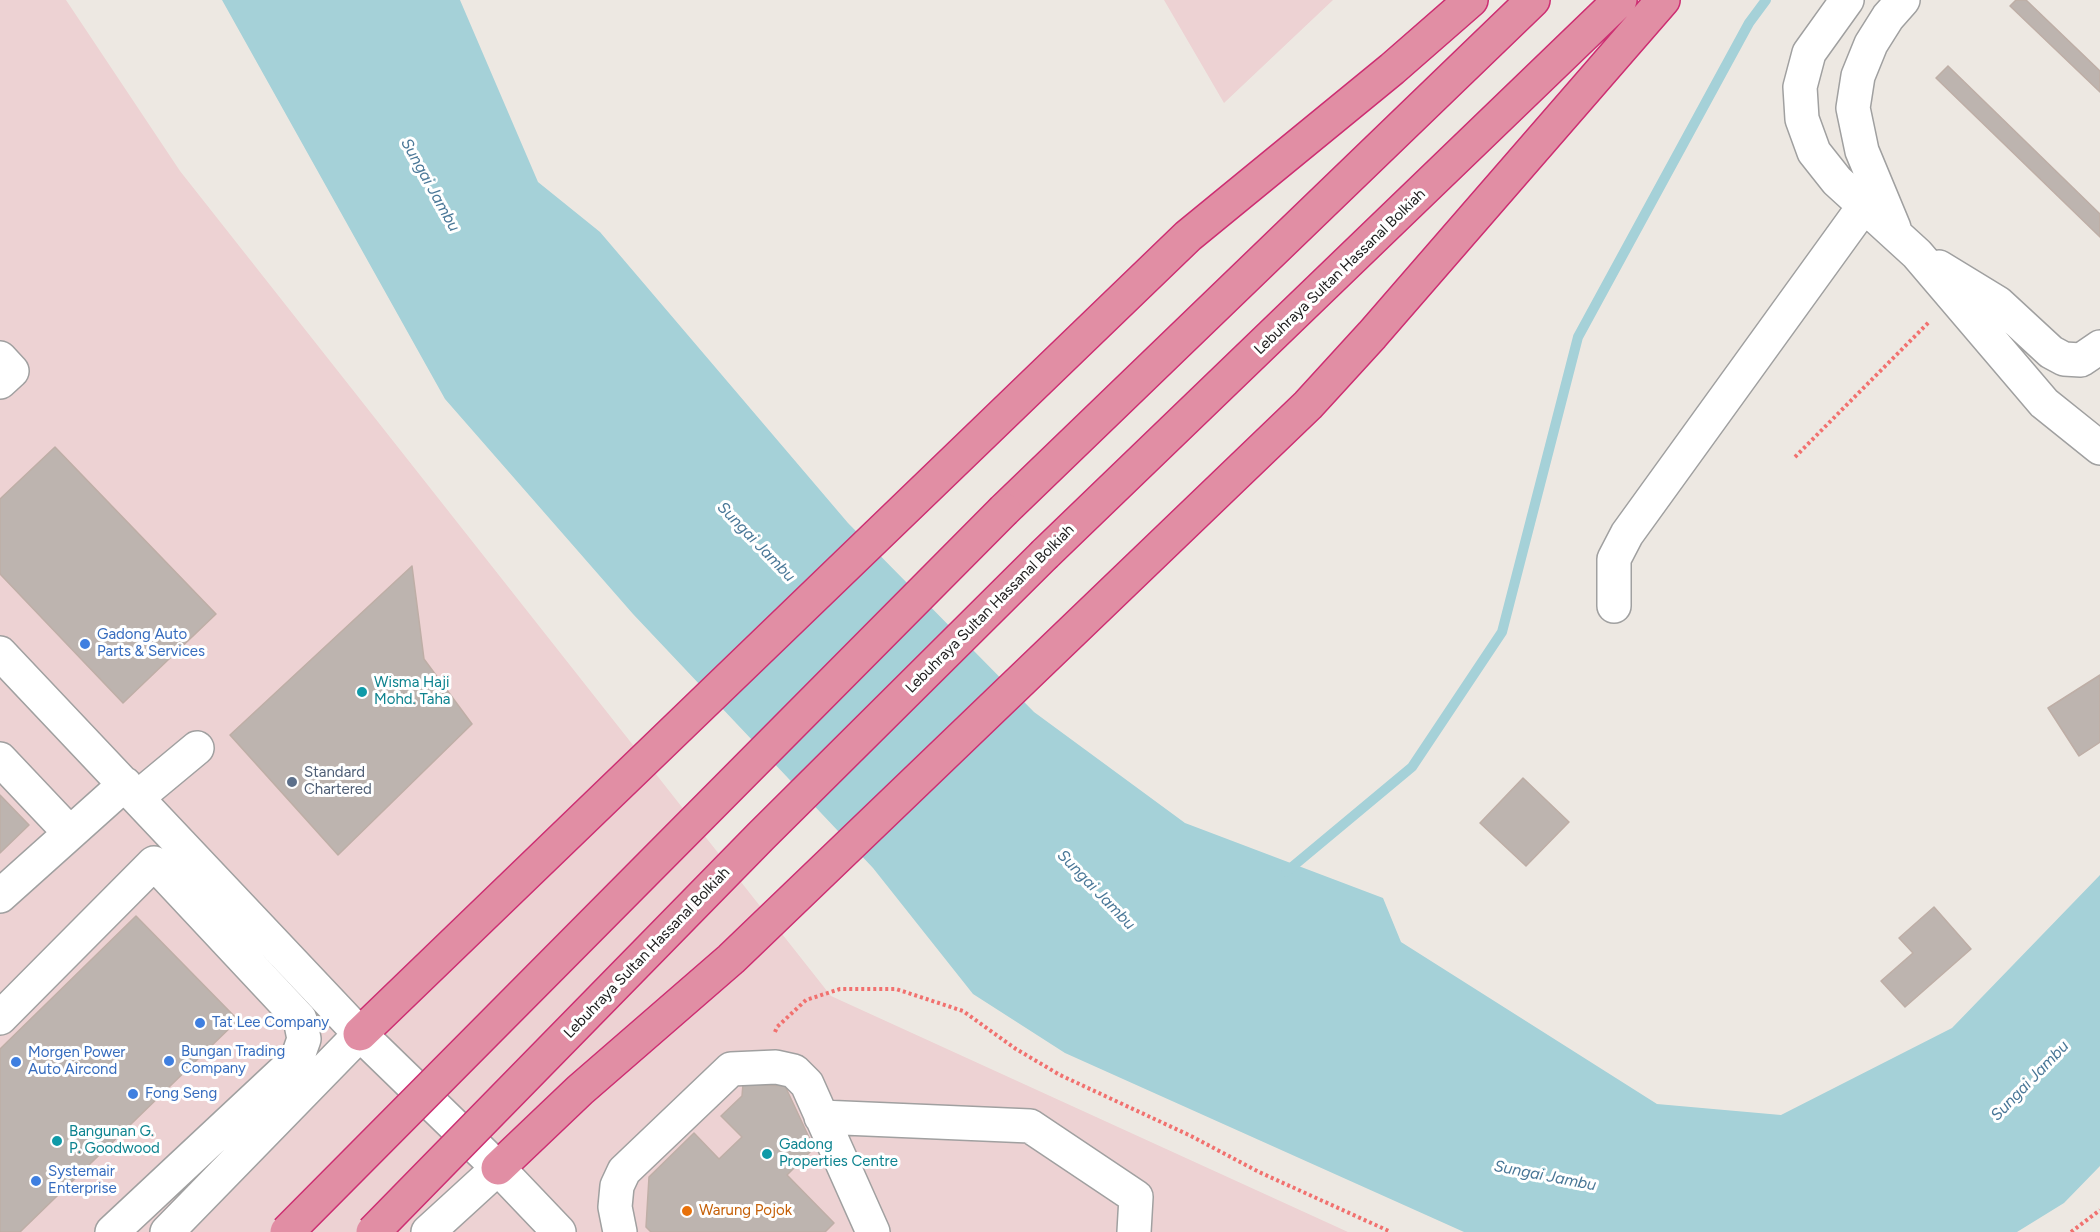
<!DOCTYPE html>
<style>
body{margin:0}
canvas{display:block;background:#ede8e2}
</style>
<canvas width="2100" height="1232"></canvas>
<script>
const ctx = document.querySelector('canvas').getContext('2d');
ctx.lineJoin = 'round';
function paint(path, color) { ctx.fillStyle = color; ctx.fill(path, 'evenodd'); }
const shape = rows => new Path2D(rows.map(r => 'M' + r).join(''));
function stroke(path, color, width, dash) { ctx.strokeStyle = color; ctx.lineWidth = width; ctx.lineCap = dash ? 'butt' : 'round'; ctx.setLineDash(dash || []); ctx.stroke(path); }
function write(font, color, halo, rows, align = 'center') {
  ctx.font = font + ' Figtree,sans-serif'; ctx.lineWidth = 6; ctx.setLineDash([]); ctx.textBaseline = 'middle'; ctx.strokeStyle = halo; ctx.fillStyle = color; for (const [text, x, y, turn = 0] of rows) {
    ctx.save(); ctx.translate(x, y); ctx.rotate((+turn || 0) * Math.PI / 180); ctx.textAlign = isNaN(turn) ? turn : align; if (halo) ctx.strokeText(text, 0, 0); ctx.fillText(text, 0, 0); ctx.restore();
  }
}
paint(shape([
 [0,0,66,0,180,171,831,996,1348,1232,0,1232],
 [1164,0,1333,0,1224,103]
]), '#edd2d3');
paint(shape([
 [222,0,460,0,538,182,600,232,848,523,1034,712,1185,823,1383,898,1401,942,1657,1104,1781,1115,1952,1028,2100,875,2100,1166,2064,1203,2017,1232,1464,1232,1065,1053,973,994,873,868,633,614,445,399]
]), '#a5d1d8');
stroke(shape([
 [1286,872,1412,767,1502,632,1578,337,1749,23,1766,0]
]), '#a5d1d8', 10);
const building = shape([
 [2016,0,2026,0,2100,71,2100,92,2010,6,2016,0],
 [1948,66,2100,214,2100,237,1936,78,1948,66],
 [55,447,216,614,123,703,0,574,0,499,55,447],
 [412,566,424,659,472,724,338,855,230,735,412,566],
 [2100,675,2100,742,2079,756,2048,708,2100,675],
 [1523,778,1569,822,1526,866,1480,823,1523,778],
 [0,795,29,825,0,853,0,795],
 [1934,907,1971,949,1905,1007,1881,981,1913,953,1899,938,1934,907],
 [136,916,238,1020,20,1232,0,1232,0,1049,136,916],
 [743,1084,785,1086,814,1148,787,1175,834,1223,825,1232,651,1232,646,1227,649,1177,694,1133,719,1159,742,1137,721,1116,742,1096,743,1084]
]);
paint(building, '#bdb4af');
stroke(building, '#beaea6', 1.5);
const minor = shape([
 [1847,0,1809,53,1800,87,1802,119,1814,152,1837,181,1917,254,2044,403,2100,448],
 [1894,228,1862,151,1853,108,1858,76,1871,44,1888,17,1903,0],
 [1939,267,1998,303,2051,352,2064,359,2081,360,2100,347],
 [0,358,12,371,0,382],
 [1614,606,1614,559,1627,534,1864,206],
 [0,653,360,1034,498,1168,559,1232],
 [0,759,70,833],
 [138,797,197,748],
 [0,896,125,784],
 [0,1018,154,863,300,1019,304,1039,297,1059,112,1232],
 [821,1117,1030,1126,1136,1197,1134,1232],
 [167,1232,360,1034],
 [428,1232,498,1168],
 [620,1232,615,1207,617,1186,624,1171,731,1069,776,1067,794,1071,807,1084,873,1232]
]);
const highway = shape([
 [1004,510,1533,0],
 [1045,554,1620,0],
 [360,1034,1188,236,1392,69,1471,0],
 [498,1168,580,1090,731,959,1308,405,1372,335,1663,0]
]);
stroke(minor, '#a0a0a0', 36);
stroke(highway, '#cd2e72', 36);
stroke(shape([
 [1795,457,1929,322],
 [775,1032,777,1027,806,1000,840,989,896,989,963,1011,1016,1049,1060,1075,1191,1136,1259,1172,1391,1232],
 [2071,1232,2100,1210]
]), '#f1716f', 4, [3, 3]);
stroke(minor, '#fff', 33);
stroke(highway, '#e18ea4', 33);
const highwayBridge = shape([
 [287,1232,1004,510],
 [373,1232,761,836,1045,554]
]);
stroke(highwayBridge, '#cd2e72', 36, []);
stroke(highwayBridge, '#e18ea4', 33);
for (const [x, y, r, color] of [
 [85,644,6,"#3f7fe0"],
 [362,692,6,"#0f9aa8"],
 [292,782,6,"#5c6f8a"],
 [200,1023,6,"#3f7fe0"],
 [169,1061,6,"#3f7fe0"],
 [16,1062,6,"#3f7fe0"],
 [133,1094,6,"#3f7fe0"],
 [57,1141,6,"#0f9aa8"],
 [767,1154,6,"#0f9aa8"],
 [36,1181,6,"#3f7fe0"],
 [687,1211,6,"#e8710a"]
]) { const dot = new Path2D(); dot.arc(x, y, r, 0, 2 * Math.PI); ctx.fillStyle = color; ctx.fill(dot); stroke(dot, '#fff', 2); }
write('15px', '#1c1c1c', '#fff', [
 ["Lebuhraya Sultan Hassanal Bolkiah",1340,272,-44],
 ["Lebuhraya Sultan Hassanal Bolkiah",990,609,-45],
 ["Lebuhraya Sultan Hassanal Bolkiah",647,953,-46]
]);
write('15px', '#366cbe', '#fff', [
 ["Gadong Auto",97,635],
 ["Parts & Services",97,652],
 ["Tat Lee Company",212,1023],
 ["Bungan Trading",181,1052],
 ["Company",181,1069],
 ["Morgen Power",28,1053],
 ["Auto Aircond",28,1070],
 ["Fong Seng",145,1094],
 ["Systemair",48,1172],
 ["Enterprise",48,1189]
], 'left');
write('15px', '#0d838f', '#fff', [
 ["Wisma Haji",374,683],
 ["Mohd. Taha",374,700],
 ["Bangunan G.",69,1132],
 ["P. Goodwood",69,1149],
 ["Gadong",779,1145],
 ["Properties Centre",779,1162]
], 'left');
write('15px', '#4e5e75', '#fff', [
 ["Standard",304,773],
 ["Chartered",304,790]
], 'left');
write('15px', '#c56008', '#fff', [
 ["Warung Pojok",699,1211]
], 'left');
write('italic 16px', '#497797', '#fff', [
 ["Sungai Jambu",430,185,61],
 ["Sungai Jambu",756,542,46],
 ["Sungai Jambu",1096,890,46],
 ["Sungai Jambu",2030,1081,-46],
 ["Sungai Jambu",1545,1176,11]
]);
</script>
